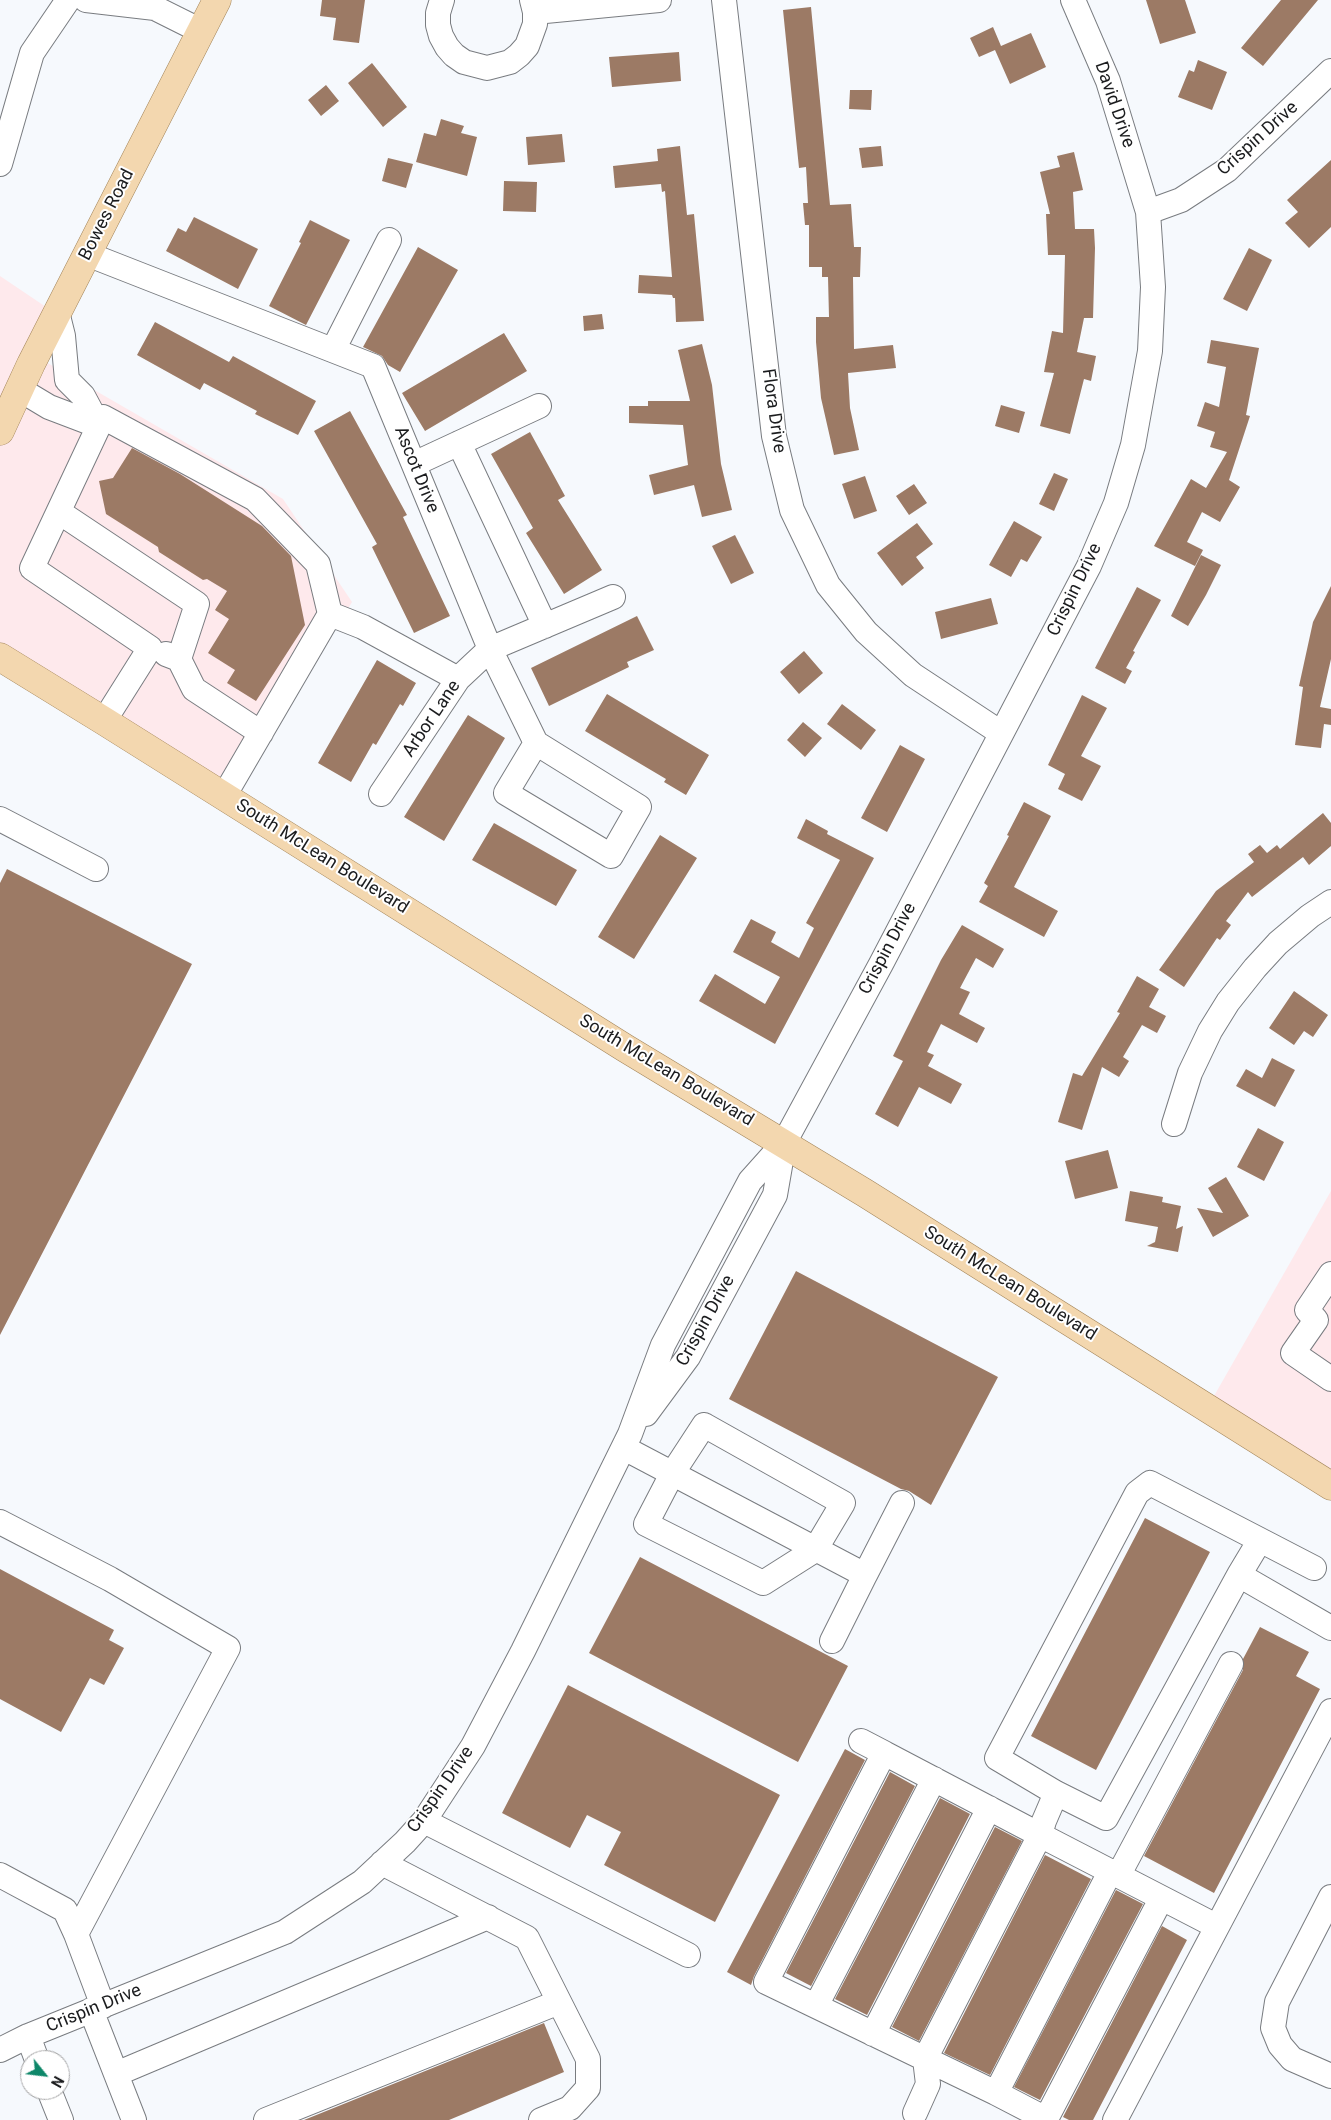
<!DOCTYPE html>
<style>
body{margin:0}
#map{position:relative;width:1331px;height:2120px;overflow:hidden;background:#f6f9fd;font-family:Roboto,sans-serif}
canvas{display:block}
.north{position:absolute;left:20px;top:2050px;width:50px;height:50px;box-sizing:border-box;background:#fff;border:1px solid #a4a4a5;border-radius:50%;rotate:119deg;font-size:14px;font-weight:700;line-height:20px;text-align:center;color:#1b1c1e}
.north::after{content:'';display:block;margin:auto;width:18px;height:22px;background:#0e8769;clip-path:polygon(50% 0,100% 100%,50% 72%,0 100%)}
</style>
<div id="map">
<canvas width="1331" height="2120"></canvas>
<div class="north">N</div>
</div>
<script>
const ctx = document.querySelector('canvas').getContext('2d');
ctx.lineJoin = 'round';
function paint(path, color) { ctx.fillStyle = color; ctx.fill(path, 'evenodd'); }
const shape = rows => new Path2D(rows.map(r => 'M' + r).join(''));
function stroke(path, color, width, dash) { ctx.strokeStyle = color; ctx.lineWidth = width; ctx.lineCap = dash ? 'butt' : 'round'; ctx.setLineDash(dash || []); ctx.stroke(path); }
function write(font, color, halo, rows, align = 'center') {
  ctx.font = font + ' Roboto,sans-serif'; ctx.lineWidth = 4; ctx.setLineDash([]); ctx.textBaseline = 'middle'; ctx.strokeStyle = halo; ctx.fillStyle = color; for (const [text, x, y, turn = 0] of rows) {
    ctx.save(); ctx.translate(x, y); ctx.rotate((+turn || 0) * Math.PI / 180); ctx.textAlign = isNaN(turn) ? turn : align; if (halo) ctx.strokeText(text, 0, 0); ctx.fillText(text, 0, 0); ctx.restore();
  }
}
paint(shape([
 [0,276,52,311,0,417],
 [39,358,283,499,352,602,235,797,0,649,0,442],
 [1331,1191,1331,1481,1210,1403]
]), '#fee9ec');
paint(shape([
 [322,0,365,0,359,43,333,40,336,18,320,16],
 [1146,0,1185,0,1196,33,1160,44],
 [1281,0,1318,0,1263,66,1241,48],
 [811,7,830,205,851,204,854,247,861,247,860,277,853,277,854,349,893,345,896,368,848,373,850,408,859,450,834,455,821,398,816,342,816,317,829,317,828,277,822,277,822,267,809,267,809,225,805,225,803,203,808,203,806,167,799,168,783,10],
 [993,27,1001,46,1031,33,1046,67,1010,84,995,50,979,57,970,38],
 [679,52,681,81,612,87,609,57],
 [1198,60,1227,72,1212,110,1178,97,1189,70,1194,72],
 [372,63,407,107,383,127,348,83],
 [326,85,339,101,321,116,308,100],
 [850,90,872,90,871,110,849,109],
 [441,119,464,126,461,133,477,137,467,176,416,162,424,133,436,136],
 [562,134,565,162,528,165,526,137],
 [680,146,687,215,694,214,704,321,676,322,675,298,673,298,672,295,638,293,639,275,672,277,665,191,662,192,661,184,615,188,613,166,658,161,657,149],
 [881,146,883,166,862,168,859,148],
 [1074,152,1083,190,1073,192,1075,229,1094,229,1095,248,1093,318,1084,318,1077,352,1096,356,1091,381,1084,379,1070,434,1040,426,1054,373,1044,372,1052,331,1063,333,1065,255,1048,255,1046,214,1050,214,1040,172,1060,167,1057,156],
 [388,158,413,164,406,188,382,181],
 [1331,160,1331,227,1309,248,1285,223,1298,212,1287,200],
 [504,181,537,182,536,212,503,211],
 [194,217,258,249,238,289,166,251,178,228,186,232],
 [310,220,350,240,306,325,269,306,301,243,299,242],
 [418,247,458,270,400,372,388,365,382,356,363,347],
 [1249,248,1272,260,1247,311,1223,299],
 [602,314,604,329,584,331,583,316],
 [155,322,229,362,233,356,316,401,298,435,255,414,257,411,204,383,200,390,137,355],
 [504,333,527,371,425,431,402,393],
 [1211,340,1259,348,1246,415,1250,416,1229,480,1240,487,1220,522,1202,512,1187,542,1203,550,1195,566,1154,546,1191,479,1206,488,1227,452,1210,447,1215,432,1197,426,1205,402,1219,407,1226,367,1207,363],
 [702,344,712,385,721,464,732,510,702,517,694,485,654,495,649,475,688,465,683,425,629,423,629,406,648,406,648,401,690,401,678,350],
 [1001,405,1025,412,1019,433,995,426],
 [350,411,407,515,403,517,450,616,414,633,372,547,377,544,314,431],
 [530,432,565,496,558,500,602,570,564,594,526,533,533,528,491,454],
 [132,448,180,474,262,526,291,556,305,625,256,701,227,683,235,670,208,653,229,619,215,610,227,591,207,579,203,580,159,552,158,547,106,514,99,481,113,478],
 [1054,473,1068,479,1054,511,1039,504],
 [865,476,877,511,854,519,842,484],
 [914,484,927,503,909,515,896,496],
 [1014,521,1042,537,1027,562,1021,559,1011,577,989,565],
 [917,523,933,544,916,557,924,568,902,586,877,553],
 [735,535,754,573,731,584,712,546],
 [1201,555,1221,565,1206,595,1188,626,1171,616],
 [1331,586,1331,659,1320,707,1331,709,1331,725,1324,724,1321,748,1295,745,1303,687,1299,686,1313,622],
 [1137,587,1161,600,1133,651,1135,652,1126,668,1132,671,1125,684,1095,668],
 [991,598,998,624,941,639,935,612],
 [637,616,654,650,627,662,629,667,549,706,531,668],
 [804,651,823,673,799,694,780,672],
 [377,660,416,683,403,706,400,704,376,745,373,743,351,782,318,763],
 [607,694,709,755,686,795,664,782,666,779,585,731],
 [1082,695,1107,708,1081,756,1101,766,1082,801,1058,789,1065,774,1048,765],
 [842,704,876,730,861,750,827,724],
 [468,715,505,738,444,841,404,817],
 [803,722,822,738,805,757,787,740],
 [900,745,925,759,887,832,861,818],
 [1024,802,1051,816,1014,887,1058,911,1044,937,979,902,988,886,984,883,1009,836,1007,835],
 [1323,813,1331,823,1331,846,1309,865,1303,857,1252,897,1248,892,1226,921,1231,925,1220,940,1217,938,1184,987,1159,970,1216,891,1254,862,1248,854,1260,845,1267,853,1277,845,1280,849],
 [806,819,828,831,827,834,874,858,775,1044,699,1001,715,974,765,1004,780,977,733,952,751,919,776,932,771,942,799,958,814,928,806,923,840,860,797,838],
 [494,823,577,870,556,906,472,860],
 [660,835,697,858,634,959,598,937],
 [7,869,192,964,0,1335,0,883],
 [962,925,1004,949,993,968,976,958,960,988,970,992,959,1014,985,1028,977,1043,941,1024,927,1052,934,1055,928,1066,962,1084,951,1104,919,1087,898,1127,875,1114,903,1061,893,1056,941,960],
 [1137,976,1159,989,1149,1007,1166,1016,1157,1033,1142,1025,1123,1057,1129,1061,1119,1077,1102,1067,1082,1130,1058,1122,1073,1073,1082,1076,1120,1013,1117,1012],
 [1294,991,1328,1015,1313,1037,1304,1031,1294,1045,1269,1028],
 [1272,1058,1295,1070,1275,1107,1236,1086,1246,1069,1262,1078],
 [1258,1128,1284,1142,1264,1181,1237,1167],
 [1108,1150,1118,1188,1075,1199,1065,1161],
 [1226,1177,1249,1216,1213,1237,1197,1208,1223,1213,1208,1188],
 [1130,1191,1163,1197,1162,1202,1181,1206,1176,1229,1183,1226,1178,1252,1147,1246,1155,1242,1158,1227,1125,1221],
 [796,1271,998,1377,931,1505,909,1491,901,1489,729,1399],
 [1145,1518,1210,1552,1096,1770,1031,1736],
 [640,1557,848,1666,798,1762,589,1653],
 [0,1569,114,1630,109,1640,124,1648,104,1685,90,1678,61,1732,0,1699],
 [1260,1627,1309,1652,1296,1676,1320,1689,1214,1893,1144,1856,1243,1670,1243,1659],
 [568,1685,780,1795,715,1922,604,1865,621,1832,587,1815,570,1848,502,1813],
 [845,1749,865,1760,754,1976,751,1985,727,1972],
 [890,1772,915,1786,811,1986,786,1973],
 [940,1798,970,1814,867,2015,835,1999],
 [995,1827,1022,1841,919,2041,892,2027],
 [1045,1855,1091,1879,990,2075,944,2053],
 [1116,1890,1143,1904,1040,2100,1014,2087],
 [1162,1926,1187,1940,1093,2120,1069,2120,1063,2117],
 [544,2023,564,2072,449,2120,304,2120]
]), '#9c7a65');
const minor = shape([
 [86,0,155,8,201,31],
 [442,0,438,13,438,25,441,36,447,47,454,55,464,62,487,68,510,62,519,55,527,46,535,24,535,12,532,0],
 [724,0,774,436,792,510,828,585,866,632,913,675,1001,733],
 [535,12,659,0],
 [0,164,32,53,68,0],
 [1148,212,1181,200,1227,170,1331,71],
 [87,254,373,366,490,649,536,743,639,807,611,856,506,793,536,743],
 [57,312,63,336,67,380,83,396,99,426],
 [333,350,389,240],
 [19,389,49,407,99,426],
 [459,443,545,626],
 [414,464,539,406],
 [59,512,197,604,179,659],
 [330,614,363,627,458,679],
 [166,654,179,659,194,689,261,733],
 [104,721,150,648,32,568,103,417,255,499,318,564,330,614,224,796],
 [381,794,458,679,490,649,613,597],
 [0,819,96,869],
 [1174,1124,1190,1073,1210,1031,1228,1002,1255,968,1278,943,1310,916,1331,902],
 [1331,1274,1307,1310,1316,1320,1293,1353,1331,1379],
 [646,1414,688,1357,775,1195,784,1143],
 [704,1425,843,1503,815,1550,763,1583,646,1524,672,1474,704,1425],
 [624,1448,865,1575,832,1641],
 [0,1522,110,1579,228,1648,76,1934],
 [1314,1568,1260,1540,1239,1575,1331,1628],
 [865,1575,902,1503],
 [1239,1575,1106,1818,1056,1793,997,1758,1137,1493,1150,1483,1260,1540],
 [861,1741,884,1753],
 [1056,1793,1044,1821,1040,1835,884,1753,766,1982,996,2093,1110,1872],
 [424,1821,688,1955],
 [382,1863,527,1938,588,2059,588,2088,570,2108,541,2120],
 [0,1875,65,1910,76,1934,103,2006],
 [1118,1876,1231,1664],
 [1331,1897,1277,2002,1273,2028,1280,2045,1292,2059,1331,2076],
 [816,2006,934,1779],
 [91,2010,134,2120],
 [873,2034,989,1808],
 [28,2036,37,2060],
 [0,2050,28,2036,285,1932,362,1882,405,1842,424,1821,473,1746,523,1651,630,1434,663,1345,750,1181,784,1143,881,964,1089,566,1116,503,1133,445,1150,351,1153,287,1148,212,1108,81,1073,0],
 [116,2074,488,1917],
 [49,2090,61,2120],
 [996,2093,1046,2119,1161,1899],
 [915,2113,928,2084,925,2059,1040,1835,1216,1926],
 [266,2120,559,2002],
 [1115,2120,1331,1711]
]);
const major = shape([
 [0,431,31,364,217,0],
 [0,657,104,721,625,1048,865,1193,1331,1486]
]);
stroke(minor, '#797c80', 26);
stroke(major, '#a28459', 29);
stroke(minor, '#fff', 24);
stroke(major, '#f3d7af', 28);
write('18px', '#1b1c1e', '#fff', [
 ["David Drive",1114,105,71],
 ["Crispin Drive",1258,139,-42],
 ["Bowes Road",107,215,-63],
 ["Flora Drive",773,411,82],
 ["Ascot Drive",416,470,68],
 ["Crispin Drive",1075,590,-64],
 ["Arbor Lane",432,719,-56],
 ["South McLean Boulevard",322,857,32],
 ["Crispin Drive",888,949,-62],
 ["South McLean Boulevard",666,1071,31],
 ["South McLean Boulevard",1010,1284,32],
 ["Crispin Drive",706,1321,-61],
 ["Crispin Drive",441,1790,-55],
 ["Crispin Drive",94,2009,-22]
]);
</script>
